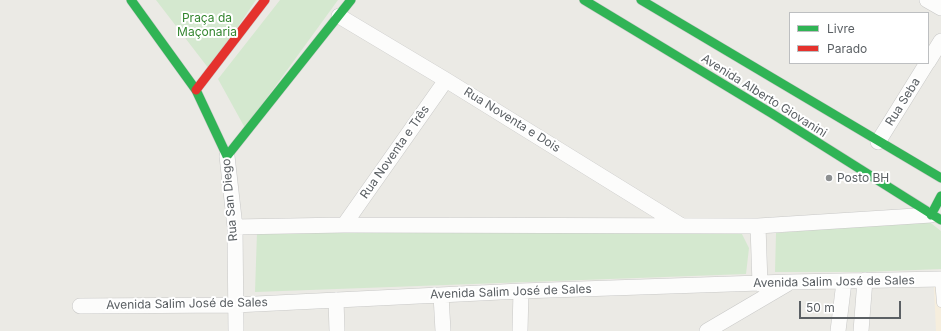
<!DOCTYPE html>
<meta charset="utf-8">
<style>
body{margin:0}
#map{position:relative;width:941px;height:331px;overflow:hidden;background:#ebeae5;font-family:Inter,sans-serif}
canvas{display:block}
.legend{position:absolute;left:789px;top:12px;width:140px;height:52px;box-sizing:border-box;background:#fff;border:1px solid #bdbfc1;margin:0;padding:5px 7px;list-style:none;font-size:12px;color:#5b6064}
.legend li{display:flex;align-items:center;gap:8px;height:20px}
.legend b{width:20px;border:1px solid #bdbfc1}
.scale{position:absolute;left:799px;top:301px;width:102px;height:18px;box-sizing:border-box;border:2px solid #5b6064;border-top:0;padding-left:5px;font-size:12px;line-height:14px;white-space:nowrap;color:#5b6064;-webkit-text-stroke:3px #fff;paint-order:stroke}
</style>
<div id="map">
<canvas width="941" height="331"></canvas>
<ul class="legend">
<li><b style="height:5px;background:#30b455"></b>Livre</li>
<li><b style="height:5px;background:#e5322d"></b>Parado</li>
</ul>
<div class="scale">50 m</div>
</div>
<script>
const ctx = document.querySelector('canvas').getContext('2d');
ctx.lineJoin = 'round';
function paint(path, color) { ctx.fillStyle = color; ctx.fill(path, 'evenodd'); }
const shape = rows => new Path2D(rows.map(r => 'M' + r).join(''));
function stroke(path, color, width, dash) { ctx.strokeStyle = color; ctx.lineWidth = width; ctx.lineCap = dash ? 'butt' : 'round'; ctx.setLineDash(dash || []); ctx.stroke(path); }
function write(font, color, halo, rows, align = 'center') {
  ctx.font = font + ' Inter,sans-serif'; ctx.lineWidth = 4; ctx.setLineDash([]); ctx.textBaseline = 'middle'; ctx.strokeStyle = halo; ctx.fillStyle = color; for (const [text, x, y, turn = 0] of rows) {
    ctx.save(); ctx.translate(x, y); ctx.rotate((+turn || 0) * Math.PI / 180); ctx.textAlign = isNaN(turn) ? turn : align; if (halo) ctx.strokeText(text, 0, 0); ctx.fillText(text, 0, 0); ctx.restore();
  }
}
paint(shape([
 [941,286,941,331,936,331,934,287]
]), '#f6eedd');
paint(shape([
 [156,0,256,0,209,69],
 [280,0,338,0,245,128,218,79],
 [927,220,941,231,941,269,864,272,775,272,776,233],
 [726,230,742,234,749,248,746,274,255,292,257,232]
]), '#d4e8cf');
const lane = shape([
 [939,279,941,303]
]);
const street = shape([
 [927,0,941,8],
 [339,16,446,80,682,226],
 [928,62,941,41],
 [878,142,927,63],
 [227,156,235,227,236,331],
 [344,225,446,80],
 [758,226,760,284],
 [235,227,344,225,758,226,931,215],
 [441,295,443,331],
 [336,300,337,331],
 [80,306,235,305,521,291,790,282,941,279],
 [520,331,521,291],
 [707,331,787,284],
 [838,331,844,282],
 [861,331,865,280]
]);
const fast = shape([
 [131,0,196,90,227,156,351,0],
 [584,0,771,113,941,220],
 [641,0,941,178],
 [931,215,941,196]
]);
const jam = shape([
 [196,90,265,0]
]);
stroke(lane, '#c8c8c7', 9);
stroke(street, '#c8c8c7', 16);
stroke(fast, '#c7c7c6', 10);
stroke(jam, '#c7c7c6', 10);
stroke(lane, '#fcfcfb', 8);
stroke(street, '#fcfcfb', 15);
stroke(fast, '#30b455', 9);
stroke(jam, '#e5322d', 9);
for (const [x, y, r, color] of [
 [829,178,4,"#8d9091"]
]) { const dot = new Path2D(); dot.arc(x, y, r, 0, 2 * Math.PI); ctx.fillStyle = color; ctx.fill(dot); stroke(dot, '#fff', 1.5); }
write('12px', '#348630', '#fff', [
 ["Praça da",207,18],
 ["Maçonaria",207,32]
]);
write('12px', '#5b6064', '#fff', [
 ["Avenida Alberto Giovanini",764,96,32],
 ["Rua Seba",903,102,-58],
 ["Rua Noventa e Dois",512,120,32],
 ["Rua Noventa e Três",395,152,-55],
 ["Rua San Diego",230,200,-95],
 ["Avenida Salim José de Sales",834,282,-1],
 ["Avenida Salim José de Sales",511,292,-2],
 ["Avenida Salim José de Sales",187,304,-1]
]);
write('12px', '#5b6064', '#fff', [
 ["Posto BH",837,178]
], 'left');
</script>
